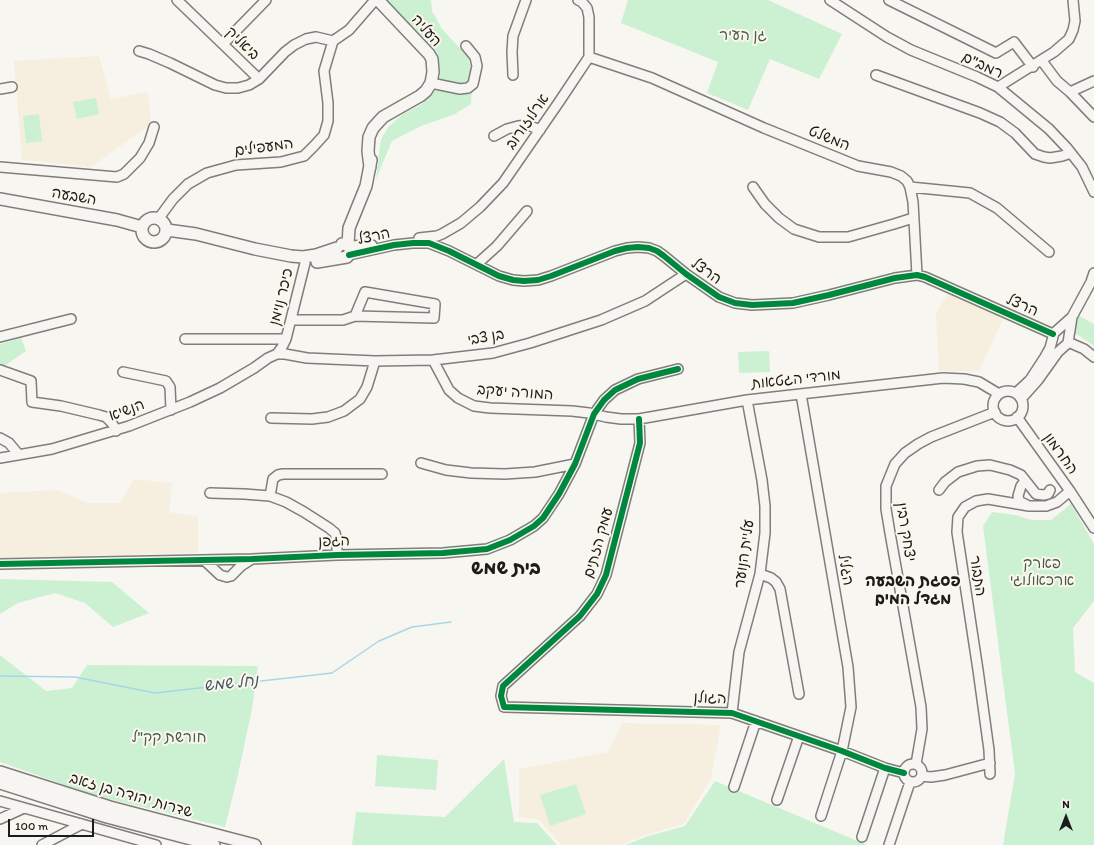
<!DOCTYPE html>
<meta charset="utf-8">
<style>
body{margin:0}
#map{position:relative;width:1094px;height:845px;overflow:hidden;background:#f8f6f0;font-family:Itim,sans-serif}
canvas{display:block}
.north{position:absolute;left:1046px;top:797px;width:40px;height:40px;-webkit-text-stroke:3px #fbf7ec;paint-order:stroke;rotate:0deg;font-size:11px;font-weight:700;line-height:16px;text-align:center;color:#1c1c1c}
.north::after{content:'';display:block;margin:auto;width:14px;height:18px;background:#1c1c1c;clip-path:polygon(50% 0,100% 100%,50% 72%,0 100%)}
.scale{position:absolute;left:8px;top:819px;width:86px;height:18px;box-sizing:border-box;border:2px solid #1c1c1c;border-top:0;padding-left:5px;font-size:12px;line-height:14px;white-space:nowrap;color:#1c1c1c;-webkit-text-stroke:3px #fbf7ec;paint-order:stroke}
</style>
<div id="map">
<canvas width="1094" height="845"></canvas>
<div class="north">N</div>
<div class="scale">100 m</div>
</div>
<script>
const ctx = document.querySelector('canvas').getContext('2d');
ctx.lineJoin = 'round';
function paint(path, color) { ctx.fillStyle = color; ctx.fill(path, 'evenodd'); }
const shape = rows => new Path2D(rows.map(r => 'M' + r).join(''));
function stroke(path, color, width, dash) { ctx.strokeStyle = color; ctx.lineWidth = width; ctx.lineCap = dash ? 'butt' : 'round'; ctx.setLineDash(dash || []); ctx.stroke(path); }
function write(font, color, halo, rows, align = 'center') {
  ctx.font = font + ' Itim,"Playpen Sans Hebrew",sans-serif'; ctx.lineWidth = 4; ctx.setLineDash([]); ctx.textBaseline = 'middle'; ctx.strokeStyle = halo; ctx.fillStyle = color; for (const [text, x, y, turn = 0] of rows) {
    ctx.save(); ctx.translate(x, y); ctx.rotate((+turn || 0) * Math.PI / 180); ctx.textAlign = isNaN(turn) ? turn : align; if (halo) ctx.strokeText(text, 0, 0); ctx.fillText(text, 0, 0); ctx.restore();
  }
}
paint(shape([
 [99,56,111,99,148,92,151,124,91,167,22,160,14,61],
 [949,292,1004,317,979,371,939,371,936,313],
 [134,479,172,483,169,512,198,517,198,553,0,558,0,493,58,490,88,503,120,503],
 [622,723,721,725,711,778,684,824,645,835,621,845,561,845,539,820,519,817,519,769,608,752]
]), '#f6efe0');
paint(shape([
 [386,0,431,0,432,11,442,29,468,57,473,75,471,104,455,114,421,126,392,141,376,179,381,139,389,126,402,115,422,104,434,92,437,86,440,76,439,58,436,50],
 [628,0,768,0,842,34,819,79,770,59,748,110,707,93,718,62,621,23],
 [96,98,99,114,77,119,73,102],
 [39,114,42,141,26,143,23,116],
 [1078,315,1094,324,1094,346,1075,333],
 [21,338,26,351,0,369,0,344],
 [769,351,770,372,739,373,738,352],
 [1071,504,1094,544,1094,601,1073,628,1075,672,1094,683,1094,845,1003,845,1015,774,983,526,992,512,1015,515,1032,520,1051,520],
 [0,579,112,582,149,613,113,627,85,603,55,593,18,603,0,614],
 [0,655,46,691,72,688,87,665,258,666,252,709,237,779,225,827,93,795,0,762],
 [377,755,438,760,436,790,375,786],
 [504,759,514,822,537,823,557,845,352,845,356,812,445,817],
 [715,781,867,845,626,845,645,837,685,826],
 [576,784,586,814,550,826,540,795]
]), '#cbf1d2');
stroke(shape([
 [0,676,75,677,155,693,332,673,379,641,412,627,451,622]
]), '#a6d6e8', 1.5);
const minor = shape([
 [177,0,259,79],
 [830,0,887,37,911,50,977,77,998,87,1049,129,1067,148,1082,167,1094,192],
 [889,0,996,53,1014,42,1033,67],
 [223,44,266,0],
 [139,51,149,54,170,63,215,85,226,88,238,88,249,85,259,79,285,52,294,45,306,39,316,37,333,41],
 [589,57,652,78,764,128,858,166,891,172,901,176,907,181,910,187,913,202,917,275],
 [1042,61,1057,81,1070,92,1094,117],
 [513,75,512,52,513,36,526,0],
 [876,75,980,113,1000,122,1015,133,1035,154,1044,157,1050,158,1062,156,1071,153],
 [431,83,460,89,468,88,473,84,477,66,475,57,466,46],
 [998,87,1054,52,1069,39,1073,30,1075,21,1073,0],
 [0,89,12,87],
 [1070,92,1094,81],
 [494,136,507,129,518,126,528,125,540,130],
 [0,167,117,177,124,174,140,158,149,143,154,127],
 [753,187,765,204,779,218,794,229,819,237,848,237,894,224,913,218],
 [910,187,970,193,997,208,1049,252],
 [159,218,173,199,188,184,207,173,236,165,281,162,304,156,314,146,324,135,328,121,328,103,324,71,333,41,349,30,375,0],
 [419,238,437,236,442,234,461,223,480,207,503,183,559,102,589,57,589,17,587,8,582,2,578,0],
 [349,246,372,245],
 [349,255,394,245,413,243,429,243,449,251,499,276,513,280,524,281,538,280,551,276,615,251,627,248,638,247,649,248,657,251,664,256,686,274,719,297,735,303,752,305,793,303,829,295,895,278,917,275,925,277,1053,334],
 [477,264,497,246,527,211],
 [291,320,343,320,355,316,434,318,435,304,365,292,355,316],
 [0,337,71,319],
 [185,339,286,339],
 [1068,342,1084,349,1094,357],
 [277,354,285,354,307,358,375,361,433,360,493,353,530,343,601,320,645,301,686,274],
 [433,360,449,390,458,398,474,406,490,408,572,411,589,413,606,417,621,419,639,419,747,400,943,378,964,379,979,382,999,394],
 [0,370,31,381,32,402,61,406,99,415,106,417,112,423,116,431],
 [123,372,166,381,170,387,171,410],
 '993 406a15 15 0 1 1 30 0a15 15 0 1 1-30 0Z',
 [1016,393,1030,380,1045,357,1050,348,1054,333,1072,317,1091,282,1094,273],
 [801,394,848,667,851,707,842,751,821,816],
 [1021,399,1038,380,1058,352,1068,343,1072,317],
 [1017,417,1070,491,1094,528],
 [271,418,312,419,328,417,344,411,360,399,367,387,375,361],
 [639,419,640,443,606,575,597,594,580,616,503,686,501,696,504,707,732,713,842,751,885,768,904,773],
 [0,438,9,443,19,455],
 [0,458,52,449,129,426,190,402,220,388,254,368,268,358,277,354,282,347,286,339,305,263],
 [421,463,446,470,471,473,505,474,535,472,575,464],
 [1025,481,1021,486,1018,496,1019,501,1027,505],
 [939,490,945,482,958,472,977,466,990,465,1010,470,1021,475,1036,494,1043,495,1048,494,1050,490],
 [210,493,244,494,270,496,286,502,304,512,329,528,335,533,337,540,337,555],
 [270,496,273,479,278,475,283,474,382,474],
 [204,560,220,575,227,577,231,576,241,566,252,559],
 [0,564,252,559,337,555,443,553,487,549,510,540,534,526,543,518,559,494,575,464,594,414,604,400,615,390,638,379,678,369],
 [760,574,771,578,776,582,780,589,799,694],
 [732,713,739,652,760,574,765,533,765,506,762,480,747,400],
 '904 773a9 9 0 1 1 18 0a9 9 0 1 1-18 0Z',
 [916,764,922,729,921,707,890,533,886,509,886,486,895,464,905,453,918,444,931,437,995,412],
 [990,774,989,750,978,670,957,532,958,517,965,507,976,501,988,499,1029,506,1046,506,1057,502,1070,491],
 [922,776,931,777,945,775,990,763],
 [734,787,756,721],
 [777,800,799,736],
 [0,801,156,845],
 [0,819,24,808],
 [862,837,885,768],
 [42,845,82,824],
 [889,845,910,782]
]);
const major = shape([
 [370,167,368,151,369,137,373,128,383,117,420,96,426,91,431,83,433,72,432,59,429,54,378,0],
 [0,199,117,220,142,227],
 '142 230a12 12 0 1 1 24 0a12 12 0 1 1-24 0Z',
 [167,230,196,234,255,249,291,256,303,257,316,255,337,248],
 [348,245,349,228,366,186,371,160],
 [317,262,347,257,350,253,350,248,348,245,342,244],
 [0,772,110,807,255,845],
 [0,783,107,817,214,845]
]);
stroke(minor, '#7f7e7b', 12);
stroke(major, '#7f7e7b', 14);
stroke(minor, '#f6f5f1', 9);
stroke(major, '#f6f5f1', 11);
stroke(shape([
 [349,255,394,245,413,243,429,243,449,251,499,276,513,280,524,281,538,280,551,276,615,251,627,248,638,247,649,248,657,251,664,256,686,274,719,297,735,303,752,305,793,303,829,295,895,278,917,275,925,277,1053,334],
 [639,419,640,443,606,575,597,594,580,616,503,686,501,696,504,707,732,713,842,751,885,768,904,773],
 [0,564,252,559,337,555,443,553,487,549,510,540,534,526,543,518,559,494,575,464,594,414,604,400,615,390,638,379,678,369]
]), '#00873e', 6);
write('15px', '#1c1c1c', '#fbf7ec', [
 ["העליה",426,31,49],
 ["ביאליק",242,44,44],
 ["רמב\"ם",982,66,25],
 ["ארלוזורוב",528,122,-55],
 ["המשלט",829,139,22],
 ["המעפילים",264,148,-8],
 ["השבעה",74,197,10],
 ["הרצל",374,237,-12],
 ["הרצל",706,272,35],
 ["כיכר נוימן",282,297,-76],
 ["הרצל",1022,306,24],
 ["בן צבי",486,338,-10],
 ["מורדי הגטאות",796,380,-6],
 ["המורה יעקב",515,393,4],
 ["הנשיא",127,411,-20],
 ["החרמון",1060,454,54],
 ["יצחק רבין",905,532,81],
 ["הגפן",334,542,-2],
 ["עמק הזתים",599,543,-74],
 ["עליית הנוער",745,554,-82],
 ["הגליל",845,570,80],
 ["התבור",977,576,81],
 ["הגולן",710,699,2],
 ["שדרות יהודה בן זאב",131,796,16]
]);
write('15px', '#455b4b', '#fbf7ec', [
 ["גן העיר",743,36],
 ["פארק",1042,564],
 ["ארכאולוגי",1042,581],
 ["חורשת קק\"ל",169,738]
]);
write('bold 16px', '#1c1c1c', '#fbf7ec', [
 ["פסגת השבעה",913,582],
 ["מגדל המים",913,600]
]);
write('italic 16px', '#405862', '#fbf7ec', [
 ["נחל שמש",231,684,-6]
]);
write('bold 19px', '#1c1c1c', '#fbf7ec', [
 ["בית שמש",506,569]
]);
</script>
